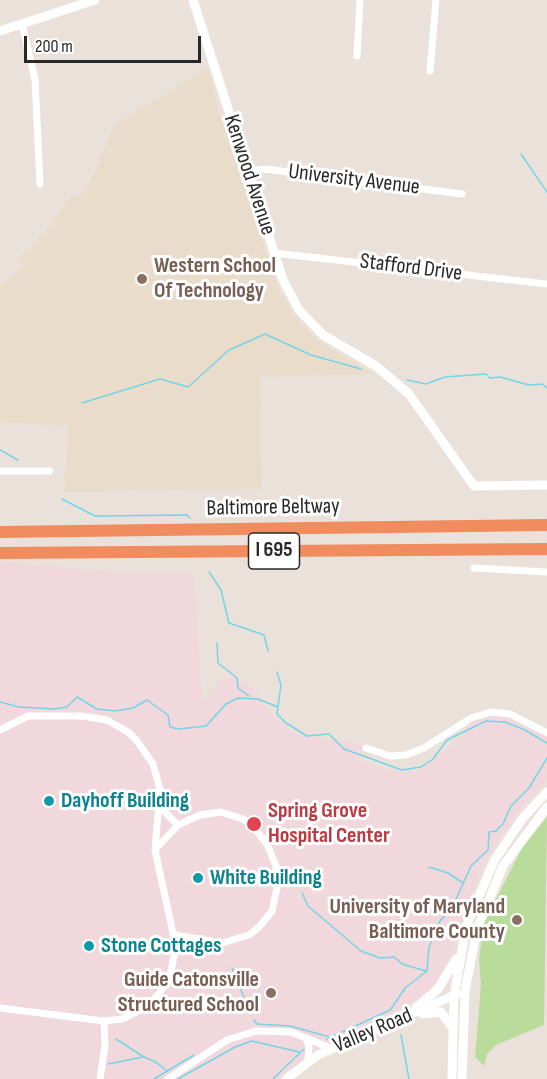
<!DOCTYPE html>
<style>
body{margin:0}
#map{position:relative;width:547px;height:1079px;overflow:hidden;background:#eae1db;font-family:"Sofia Sans Condensed",sans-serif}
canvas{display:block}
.scale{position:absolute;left:24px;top:36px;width:177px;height:27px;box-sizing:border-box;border:3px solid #282828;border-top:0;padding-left:8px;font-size:18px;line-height:21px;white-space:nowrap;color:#282828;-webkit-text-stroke:4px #fff;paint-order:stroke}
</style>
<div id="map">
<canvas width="547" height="1079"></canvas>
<div class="scale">200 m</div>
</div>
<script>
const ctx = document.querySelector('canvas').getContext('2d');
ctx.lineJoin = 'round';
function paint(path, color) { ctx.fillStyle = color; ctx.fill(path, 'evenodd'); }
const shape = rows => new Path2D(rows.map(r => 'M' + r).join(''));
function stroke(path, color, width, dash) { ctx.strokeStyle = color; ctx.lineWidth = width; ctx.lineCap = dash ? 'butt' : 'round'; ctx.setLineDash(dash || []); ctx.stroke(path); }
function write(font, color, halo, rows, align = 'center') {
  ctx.font = font + ' "Sofia Sans Condensed",sans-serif'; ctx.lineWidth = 6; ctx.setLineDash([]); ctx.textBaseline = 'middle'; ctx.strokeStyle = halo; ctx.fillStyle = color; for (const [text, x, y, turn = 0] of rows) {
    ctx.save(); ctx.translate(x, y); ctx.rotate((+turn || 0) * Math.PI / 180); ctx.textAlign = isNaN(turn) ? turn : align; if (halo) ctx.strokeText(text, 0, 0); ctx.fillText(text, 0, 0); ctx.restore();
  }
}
paint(shape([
 [208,68,219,113,280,293,292,313,317,341,374,374,260,377,262,489,64,492,68,426,0,422,0,286,30,262,16,261,50,226,71,196,82,195,93,177,114,125]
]), '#eadccb');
paint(shape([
 [0,562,112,572,194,573,202,702,225,679,237,677,252,687,274,716,299,735,363,744,359,761,396,772,419,770,463,737,470,720,482,716,506,717,547,736,547,781,518,811,482,866,448,959,435,984,426,993,406,1006,319,1048,305,1057,282,1079,0,1079]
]), '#f0d8dc');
paint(shape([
 [547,817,544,1025,496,1045,487,1054,484,1066,475,1057,481,984,479,959,484,923,522,848]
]), '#b9dc9b');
stroke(shape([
 [521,154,547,192],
 [407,380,426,384,445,377,486,374,490,378,500,377,529,385,542,384,547,388],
 [82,403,160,379,188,387,229,350,265,334,311,355,361,369],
 [0,450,18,460],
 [62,499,95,516,187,515,190,518],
 [209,572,221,590,229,623,264,635,268,651],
 [217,643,218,663,237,678,238,688,249,696],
 [277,672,281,685,277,714,286,723,307,736,329,734,344,749,402,770,421,767,433,759,447,740,486,721,505,722,525,730,547,743],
 [0,702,19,707,55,709,67,707,77,697,97,709,115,711,133,708,147,700,168,715,170,727,179,729,206,726,226,704,238,698,258,699,278,707],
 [429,867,448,873,462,882],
 [302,893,308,906,361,951,380,958,394,957,402,964,426,971],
 [232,968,249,1010],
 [254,1020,257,1024,290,1026,330,1037],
 [401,1035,409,1079],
 [116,1039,144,1057,156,1062,167,1071],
 [327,1039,390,1010,406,987,427,971,429,947,440,921,452,908,471,866,488,850,489,832,496,831,503,824,511,806,529,788,547,758],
 [108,1064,143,1057],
 [154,1079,194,1055],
 [178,1079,235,1047,252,1041,299,1052],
 [273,1079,304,1049]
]), '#75d4e5', 1.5);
stroke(shape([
 [22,24,35,79,40,184],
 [357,56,360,0],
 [430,71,436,0],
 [246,171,265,169,462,194],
 [274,253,547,284],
 [0,471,50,471],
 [474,568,547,572],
 [0,730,28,716,81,716,107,720,128,732,137,741,153,764,160,789,155,850,176,947,170,976,159,994,142,1009,122,1019,104,1021,0,1008],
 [366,748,390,756,406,755,424,748,471,718,491,712,510,714,547,733],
 [160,807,178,825],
 [155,850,178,825,200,815,221,812,243,819,252,825,267,844,276,866,277,888,272,911,259,927,249,935,222,943,175,935],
 [306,1038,309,1047,308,1061],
 [100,1079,105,1045,104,1021],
 [168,1079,227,1040,256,1031,291,1032,333,1049]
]), '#fff', 7);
stroke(shape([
 [193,0,283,280,299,310,323,335,376,366,409,394,474,486,547,485],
 [0,31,95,0],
 [416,1008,438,989,456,959],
 [423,1014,441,1012,452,1027],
 [286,1079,318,1055,457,994],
 [452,1079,454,996,466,927,494,861,522,819,547,792],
 [462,1079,465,991,477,929,503,866,547,807]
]), '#fff', 9);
stroke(shape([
 [0,532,547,525],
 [0,553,547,549]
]), '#f18c5e', 12);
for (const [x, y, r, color] of [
 [142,279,6,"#8d6e63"],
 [49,801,6,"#0f9aa8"],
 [254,824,8,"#e0444e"],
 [198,878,6,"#0f9aa8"],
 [517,920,6,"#8d6e63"],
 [89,946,6,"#0f9aa8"],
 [271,993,6,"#8d6e63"]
]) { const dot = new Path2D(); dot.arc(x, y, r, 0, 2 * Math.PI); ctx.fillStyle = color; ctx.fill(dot); stroke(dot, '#fff', 2); }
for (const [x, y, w] of [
 [274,551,51]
]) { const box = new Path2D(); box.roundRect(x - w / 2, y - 18, w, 36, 4.5); ctx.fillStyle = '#fff'; ctx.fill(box); stroke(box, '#282828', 1.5); }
write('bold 21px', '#282828', null, [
 ["I 695",274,551]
]);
write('22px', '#282828', '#fff', [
 ["Kenwood Avenue",249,175,72],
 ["University Avenue",354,180,7],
 ["Stafford Drive",411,268,7],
 ["Baltimore Beltway",273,508,-1],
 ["Valley Road",373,1031,-23]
]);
write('bold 22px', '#785e54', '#fff', [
 ["Western School",154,266,"left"],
 ["Of Technology",154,291,"left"],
 ["University of Maryland",505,907],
 ["Baltimore County",505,932],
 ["Guide Catonsville",259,980],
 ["Structured School",259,1005]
], 'right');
write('bold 22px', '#0d838f', '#fff', [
 ["Dayhoff Building",61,801],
 ["White Building",210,878],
 ["Stone Cottages",101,946]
], 'left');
write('bold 22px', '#be3a42', '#fff', [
 ["Spring Grove",268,811],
 ["Hospital Center",268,836]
], 'left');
</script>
